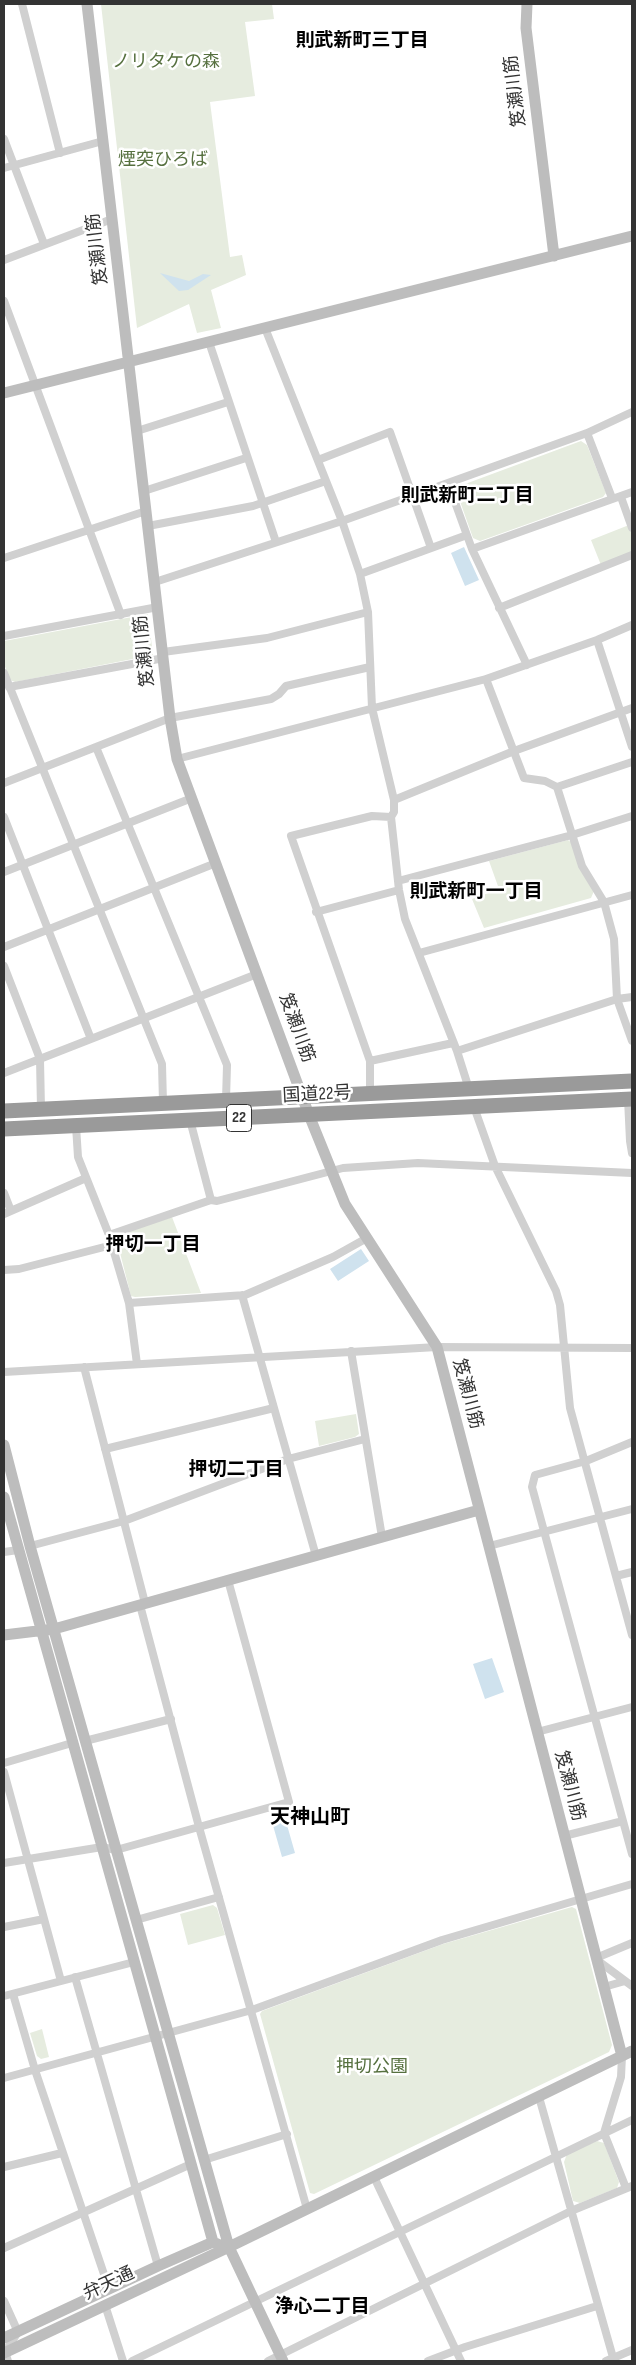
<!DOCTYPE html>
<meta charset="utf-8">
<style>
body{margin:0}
#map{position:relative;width:636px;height:2365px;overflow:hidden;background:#fff;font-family:"Sofia Sans Condensed",sans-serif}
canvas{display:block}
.frame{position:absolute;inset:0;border:5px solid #333;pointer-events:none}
</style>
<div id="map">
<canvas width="636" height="2365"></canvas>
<div class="frame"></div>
</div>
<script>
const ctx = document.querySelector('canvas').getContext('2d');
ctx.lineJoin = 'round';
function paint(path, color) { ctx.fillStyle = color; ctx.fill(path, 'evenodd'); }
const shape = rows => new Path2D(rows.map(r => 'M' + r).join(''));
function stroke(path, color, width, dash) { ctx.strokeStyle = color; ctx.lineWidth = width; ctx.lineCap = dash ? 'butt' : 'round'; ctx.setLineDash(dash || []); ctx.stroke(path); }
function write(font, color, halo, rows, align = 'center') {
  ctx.font = font + ' "Sofia Sans Condensed","Noto Sans JP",sans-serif'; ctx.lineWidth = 5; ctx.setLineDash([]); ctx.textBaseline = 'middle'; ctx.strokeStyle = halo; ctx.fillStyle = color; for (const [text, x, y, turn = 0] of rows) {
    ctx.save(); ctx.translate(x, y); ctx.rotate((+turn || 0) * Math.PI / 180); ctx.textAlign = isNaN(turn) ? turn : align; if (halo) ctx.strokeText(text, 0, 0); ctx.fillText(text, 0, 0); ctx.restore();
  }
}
paint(shape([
 [101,4,272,4,274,19,245,22,255,96,210,102,230,257,242,255,246,275,211,290,221,328,197,333,189,304,137,328],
 [581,441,587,445,606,493,603,497,480,541,473,538,456,490,457,487],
 [629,525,632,535,632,553,601,565,591,540],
 [148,614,153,655,15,682,10,680,4,664,4,641],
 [568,840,572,843,594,891,591,898,484,928,472,899,499,889,489,861],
 [172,1217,201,1293,135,1297,131,1296,117,1241,118,1235],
 [356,1414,359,1434,355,1437,319,1446,315,1421],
 [213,1905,217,1908,225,1935,188,1945,180,1914],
 [572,1907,576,1909,612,2045,609,2052,314,2194,310,2193,260,2014,262,2011,443,1944],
 [42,2029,49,2057,41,2059,37,2056,30,2033],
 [597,2141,604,2143,619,2182,617,2188,580,2203,573,2201,564,2162,567,2154]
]), '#e6ecdf');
paint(shape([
 [160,273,189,281,203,274,211,275,188,290,179,291],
 [464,547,479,580,465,586,451,553],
 [361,1249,369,1261,338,1281,330,1269],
 [492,1658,504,1692,485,1699,473,1664],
 [285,1818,295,1853,282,1857,272,1822]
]), '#cfe2ee');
stroke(shape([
 [22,4,60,153],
 [4,139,44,244],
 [4,168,103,141],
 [4,260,112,219],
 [4,301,121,615],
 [265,328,342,521,360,574,368,612,372,708,394,800,394,812,391,817,399,890,405,919,457,1051,469,1089],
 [209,342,276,542],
 [137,431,228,402],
 [587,433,612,498],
 [318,460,390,432,431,548],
 [448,483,472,549,527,665],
 [144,491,246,458],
 [621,497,632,528],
 [148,526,253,506,326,481],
 [472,549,632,492],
 [4,558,146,511],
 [360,574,467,535],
 [155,582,342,521,587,433,632,412],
 [499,608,632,555],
 [4,636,158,607],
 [597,640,632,747],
 [163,652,267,638,368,612],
 [4,673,162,1064,163,1103],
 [486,679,524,778,545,781,557,787,582,866,604,902,614,939,617,999,632,1041],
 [9,687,164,658],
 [96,747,227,1065,226,1100],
 [177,759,486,679,597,640,632,625],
 [4,783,170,718,271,699,279,694,286,686,370,667],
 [557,787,632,762],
 [394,800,514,751,632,708],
 [4,817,91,1039],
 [391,817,372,816,291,836,370,1061,453,1043],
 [4,872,192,798],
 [398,881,572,835,632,816],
 [316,912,399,890],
 [4,947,216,863],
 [419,953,632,895],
 [4,966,40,1059,41,1109],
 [457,1051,617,999,632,997],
 [4,1073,257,974],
 [370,1093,370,1061],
 [628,1099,630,1141,632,1153],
 [474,1107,495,1166,556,1291,560,1305,570,1408,632,1635],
 [190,1120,211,1200],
 [76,1126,78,1157,109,1235,129,1303,137,1364],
 [4,1193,11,1211],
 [4,1214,86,1178],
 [109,1235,211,1200,217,1201,343,1168,418,1163,632,1173],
 [4,1270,19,1269,112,1245],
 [242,1295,316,1556],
 [129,1303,245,1295,333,1257,367,1238],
 [351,1351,382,1537],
 [84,1367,145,1603],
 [4,1372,437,1347,632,1348],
 [632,1442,586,1461,535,1475,532,1487,632,1854],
 [105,1449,274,1408],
 [30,1546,124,1521,288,1459,365,1439],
 [489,1546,632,1509],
 [4,1552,18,1550],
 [616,1576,632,1572],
 [140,1605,199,1827,307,2209],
 [537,1732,632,1707],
 [85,1741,171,1719],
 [4,1763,72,1743],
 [4,1772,61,1981],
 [564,1836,623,1821],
 [4,1863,102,1847,116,1850,289,1802,228,1580],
 [136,1920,219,1897],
 [4,1927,44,1919],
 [596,1958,632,1943],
 [597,1960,632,1986],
 [75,1977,158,2266],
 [604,1987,625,1981],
 [13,1994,35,2070,109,2289],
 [4,1996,134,1962],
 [622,2056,621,2077,604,2133,626,2188],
 [4,2078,252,2010,442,1940,632,1884],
 [539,2097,614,2361],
 [204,2160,287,2134],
 [4,2167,62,2153],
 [374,2177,461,2361],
 [4,2248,191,2164],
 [4,2301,18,2332,5,2352,8,2361],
 [105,2305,123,2361],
 [132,2361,632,2120],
 [268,2361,571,2211,632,2186],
 [428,2361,465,2347,597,2306],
 [606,2361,632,2350]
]), '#d0d0d0', 8);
stroke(shape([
 [87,4,170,718,177,759,309,1115,345,1204,437,1347,622,2056],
 [527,4,526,28,554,256],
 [4,393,632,236],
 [4,1445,30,1546,229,2247,283,2361],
 [4,1497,213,2242],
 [4,1635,54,1629,479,1510],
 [4,2338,158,2266,213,2242,220,2245],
 [4,2353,229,2247,632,2051]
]), '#bdbdbd', 11);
stroke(shape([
 [4,1111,632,1081],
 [4,1129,632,1099]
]), '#9a9a9a', 15);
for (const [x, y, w] of [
 [239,1118,25]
]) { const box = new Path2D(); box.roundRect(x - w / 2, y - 13.5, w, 27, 4); ctx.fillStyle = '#fff'; ctx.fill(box); stroke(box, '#333', 1); }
write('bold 16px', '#333', null, [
 ["22",239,1118]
]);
write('18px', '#56703f', '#fff', [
 ["ノリタケの森",166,62],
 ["煙突ひろば",163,160],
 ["押切公園",372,2067]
]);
write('18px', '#333', '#fff', [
 ["笈瀬川筋",516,91,-97],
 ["笈瀬川筋",98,249,-97],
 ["笈瀬川筋",145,651,-96],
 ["笈瀬川筋",296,1028,70],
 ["国道22号",317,1095,-3],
 ["笈瀬川筋",467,1394,75],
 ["笈瀬川筋",569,1786,75],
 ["弁天通",109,2284,-25]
]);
write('bold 19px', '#000', '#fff', [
 ["則武新町三丁目",362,41],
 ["則武新町二丁目",467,496],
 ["則武新町一丁目",476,892],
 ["押切一丁目",153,1245],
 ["押切二丁目",236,1470],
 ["浄心二丁目",322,2307]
]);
write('bold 20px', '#000', '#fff', [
 ["天神山町",310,1818]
]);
</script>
